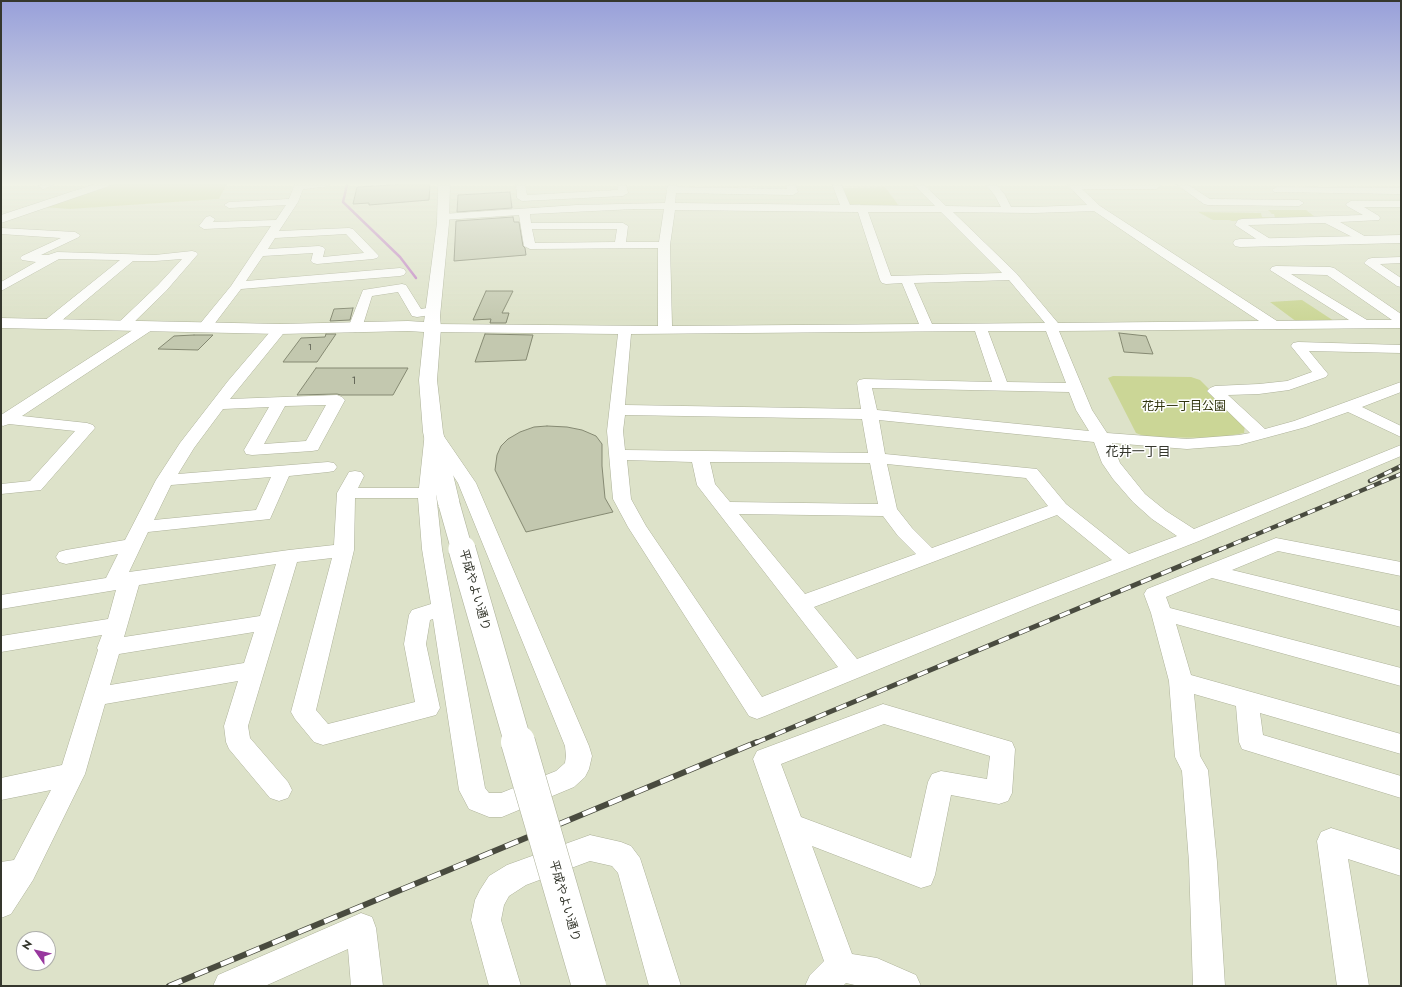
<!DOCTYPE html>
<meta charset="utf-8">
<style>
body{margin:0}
#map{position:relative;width:1402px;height:987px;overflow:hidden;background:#dde2c9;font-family:Jost,sans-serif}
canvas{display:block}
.frame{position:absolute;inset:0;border:2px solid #35372d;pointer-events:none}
.north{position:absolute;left:16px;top:931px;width:40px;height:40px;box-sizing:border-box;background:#fff;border:1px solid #aeafab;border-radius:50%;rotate:304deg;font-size:11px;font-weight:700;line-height:16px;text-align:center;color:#35372d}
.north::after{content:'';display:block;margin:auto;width:14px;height:18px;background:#98379e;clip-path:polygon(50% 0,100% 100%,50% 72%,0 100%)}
</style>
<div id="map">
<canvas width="1402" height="987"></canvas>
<div class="frame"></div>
<div class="north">N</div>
</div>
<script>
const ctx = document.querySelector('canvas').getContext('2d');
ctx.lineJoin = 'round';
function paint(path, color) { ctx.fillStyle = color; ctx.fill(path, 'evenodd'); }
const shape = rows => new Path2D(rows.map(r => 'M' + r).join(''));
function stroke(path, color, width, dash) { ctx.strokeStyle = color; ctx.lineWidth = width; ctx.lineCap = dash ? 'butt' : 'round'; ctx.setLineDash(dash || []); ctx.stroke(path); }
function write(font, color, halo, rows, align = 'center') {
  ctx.font = font + ' Jost,"Noto Sans JP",sans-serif'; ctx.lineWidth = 3; ctx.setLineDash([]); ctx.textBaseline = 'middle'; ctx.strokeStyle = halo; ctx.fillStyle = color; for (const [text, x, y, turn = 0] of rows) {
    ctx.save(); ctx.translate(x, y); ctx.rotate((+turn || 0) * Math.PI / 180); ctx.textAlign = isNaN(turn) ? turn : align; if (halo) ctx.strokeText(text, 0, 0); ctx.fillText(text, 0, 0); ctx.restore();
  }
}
paint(shape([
 [114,184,227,184,219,199,70,209,42,207],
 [885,187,899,206,861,207,860,204,848,205,842,188],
 [1268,210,1306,210,1318,219,1232,221,1229,220,1213,220,1198,212,1261,213,1262,217,1275,218,1274,214,1265,213,1272,214],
 [1302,300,1334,321,1297,322,1270,302],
 [1113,376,1191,377,1200,380,1245,425,1244,433,1217,438,1146,437,1136,433,1108,378]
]), '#cbd696');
stroke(shape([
 [347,185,343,202,400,257,416,278]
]), '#c183c4', 2.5);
const building = shape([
 [410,184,430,184,429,200,369,205,369,203,353,204,357,187,410,184],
 [510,192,512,208,457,212,458,195,510,192],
 [513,217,514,222,519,222,523,246,525,248,526,255,454,261,456,221,513,217],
 [486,291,513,291,502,313,509,313,506,323,490,323,491,319,473,320,486,291],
 [353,308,350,320,330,321,334,309,353,308],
 [1119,333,1146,336,1153,354,1124,352,1119,333],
 [326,334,336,334,317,362,283,362,301,338,325,337,326,334],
 [485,334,533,335,526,360,475,362,485,334],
 [194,335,213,335,198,350,158,349,174,336,194,335],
 [316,368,408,368,393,395,341,395,337,394,297,395,316,368],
 [547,426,567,427,582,430,596,436,602,444,602,466,605,498,613,512,526,532,495,470,497,455,501,446,508,439,520,432,534,427,547,426]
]);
paint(building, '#c3c8af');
stroke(building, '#858972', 1);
const street = shape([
 [41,184,54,184,52,186,43,189,38,186,41,184],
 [295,184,330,184,325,187,303,189,298,202,279,231,349,228,353,229,379,256,377,258,373,259,317,264,313,263,311,261,313,253,263,256,246,281,400,268,404,269,406,272,404,275,400,276,241,289,209,331,199,331,197,328,199,325,231,286,271,226,204,229,199,226,206,217,210,216,215,219,213,222,276,220,286,205,229,208,224,205,229,202,289,199,295,184],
 [346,234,364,253,323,257,325,249,323,247,319,246,268,249,275,238,346,234],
 [516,184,525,184,527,195,618,190,618,184,626,184,628,193,623,196,522,201,517,198,516,184],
 [668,184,676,184,677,187,787,189,787,184,795,184,798,192,793,195,676,193,675,203,840,205,832,184,841,184,850,205,935,206,913,184,923,184,946,206,1001,207,995,196,986,184,996,184,1005,195,1011,207,1033,207,1087,205,1067,184,1159,184,1161,186,1156,189,1082,189,1100,206,1277,321,1349,320,1270,270,1272,267,1276,266,1330,267,1334,268,1401,314,1401,328,1059,331,1092,410,1107,433,1187,439,1239,435,1250,433,1207,391,1210,388,1215,386,1259,384,1287,381,1312,372,1291,346,1293,343,1298,342,1401,345,1401,353,1309,351,1328,374,1326,377,1289,390,1259,394,1228,395,1265,429,1294,421,1401,382,1401,392,1362,407,1401,426,1401,437,1348,412,1306,427,1239,445,1187,449,1112,443,1120,463,1145,494,1166,511,1194,529,1401,445,1401,456,1199,541,1033,606,765,716,757,719,749,716,628,527,613,499,607,431,618,334,433,332,428,331,426,328,428,325,433,324,658,326,658,248,530,249,524,246,519,215,443,220,438,217,443,214,577,205,665,203,668,184],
 [634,209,664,209,659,242,626,242,628,226,623,223,531,223,530,214,634,209],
 [675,210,858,212,880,280,882,283,886,284,902,283,919,324,672,326,670,245,675,210],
 [1094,211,1162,257,1259,321,1058,323,1016,273,953,212,1033,213,1094,211],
 [868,212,941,212,1002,273,891,276,868,212],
 [532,229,617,229,615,242,535,243,532,229],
 [1291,274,1327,275,1392,320,1367,320,1291,274],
 [1009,280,1045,323,932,324,914,283,1009,280],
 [975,331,992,382,864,379,859,380,857,383,861,409,625,405,631,334,975,331],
 [988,331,1046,331,1066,383,1007,382,988,331],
 [872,388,1069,392,1076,410,1089,431,877,410,872,388],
 [625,415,862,419,868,453,625,450,623,431,625,415],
 [879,420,1094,442,1102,463,1113,479,1133,502,1152,519,1177,536,1129,554,1066,504,1037,469,885,454,879,420],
 [627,460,692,462,697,485,700,489,838,667,762,697,646,526,631,499,627,460],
 [710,462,870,463,878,504,730,502,715,484,710,462],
 [887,464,1026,478,1048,506,932,548,912,528,897,509,887,464],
 [739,514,883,516,898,536,916,554,805,594,739,514],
 [1057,515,1112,560,857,659,814,607,1057,515],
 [1176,184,1187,184,1210,199,1299,200,1304,203,1299,206,1208,205,1204,204,1176,184],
 [1277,187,1401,188,1401,194,1274,192,1272,190,1277,187],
 [1351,201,1401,201,1401,207,1364,207,1379,216,1380,218,1379,220,1340,222,1368,238,1370,240,1364,243,1325,223,1248,225,1272,240,1274,242,1268,245,1264,244,1235,225,1238,220,1242,219,1363,215,1347,206,1346,204,1351,201],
 [1,228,75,232,80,235,79,237,41,255,48,255,57,252,155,255,192,251,196,252,198,254,166,291,127,329,117,329,115,326,158,285,182,259,155,261,133,261,54,327,49,328,44,327,42,324,44,321,120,260,59,259,1,291,1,282,36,262,22,260,20,258,22,256,61,238,1,234,1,228],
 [1401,257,1401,263,1380,264,1401,278,1401,287,1397,286,1364,263,1368,259,1372,258,1401,257],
 [402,284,406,285,421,309,433,307,438,308,440,311,438,314,417,317,412,316,398,292,372,296,362,328,360,331,355,332,350,331,348,328,363,290,402,284],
 [147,323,152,324,154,327,152,330,22,416,87,423,93,425,95,428,41,490,1,494,1,484,30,481,75,431,9,424,3,426,1,425,1,415,142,324,147,323],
 [280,325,285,326,287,329,230,399,337,395,342,397,345,400,320,446,318,450,312,451,252,455,246,454,244,450,269,407,223,409,194,448,178,474,328,462,334,463,337,467,334,471,328,472,289,476,270,519,148,532,129,572,289,550,334,545,337,493,349,472,355,471,361,472,364,476,358,488,419,488,425,432,427,429,433,427,439,429,476,483,589,746,592,756,589,769,585,777,574,787,502,817,489,817,469,809,459,790,433,619,430,620,426,644,440,708,436,715,323,745,314,742,295,719,291,712,332,558,297,562,248,726,250,738,288,782,292,790,288,798,279,801,270,798,229,749,226,742,224,726,238,681,105,704,85,774,81,782,33,880,11,914,1,918,1,862,14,860,51,790,1,800,1,778,62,765,98,650,97,648,102,635,1,652,1,636,108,619,116,590,1,609,1,595,106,578,118,554,66,564,59,562,56,557,59,552,66,550,125,540,156,480,180,443,228,381,275,326,280,325],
 [326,405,306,441,264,444,285,406,326,405],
 [439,454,458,483,565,746,566,756,565,763,556,771,501,793,489,793,485,788,442,549,436,493,439,454],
 [271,477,256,510,154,520,171,485,271,477],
 [355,498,418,498,422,549,431,604,412,610,409,615,404,644,415,702,328,724,316,710,354,550,355,498],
 [276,564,260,616,124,637,139,585,276,564],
 [254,632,244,663,110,685,119,654,254,632],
 [1276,538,1401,562,1401,576,1278,551,1232,570,1401,611,1401,627,1212,578,1166,597,1170,608,1401,668,1401,686,1176,624,1191,675,1401,734,1401,754,1260,713,1263,735,1401,776,1401,798,1242,749,1239,742,1236,706,1194,694,1200,756,1208,770,1217,862,1225,986,1193,986,1189,862,1182,771,1175,757,1169,681,1151,613,1144,594,1147,589,1276,538],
 [883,704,1012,742,1015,749,1012,793,1008,801,999,804,951,795,935,875,931,885,921,888,812,846,852,954,877,958,916,975,921,986,859,986,846,983,843,986,805,986,810,975,824,961,753,759,757,751,883,704],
 [884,724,990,756,987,779,941,771,932,774,928,782,911,858,801,817,781,764,884,724],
 [1331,828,1401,850,1401,876,1348,859,1369,986,1337,986,1317,841,1321,832,1331,828],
 [590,835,621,842,631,846,640,858,681,986,649,986,618,873,612,866,590,861,526,885,509,896,504,905,501,920,521,986,489,986,471,920,475,900,480,890,489,876,507,865,590,835],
 [361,913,372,917,376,928,383,986,351,986,348,949,265,986,213,986,218,975,361,913]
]);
const secondary = shape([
 [438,184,450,184,449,223,440,316,441,328,437,380,443,432,460,504,457,509,449,511,441,509,438,504,423,432,419,380,424,332,408,331,280,334,1,328,1,318,280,324,408,321,424,322,437,223,438,184],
 [1401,235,1401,243,1240,247,1235,246,1233,243,1235,240,1240,239,1401,235]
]);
const primary = shape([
 [95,184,111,184,109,186,1,223,1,215,95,184]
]);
stroke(street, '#adb199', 1);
stroke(secondary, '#adb199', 1);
stroke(primary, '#adb199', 1);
paint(street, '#fff');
paint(secondary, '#fff');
paint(primary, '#fff');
const railFar2 = shape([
 [1370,481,1401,466],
 [1219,550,1401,474]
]);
const railFar1 = shape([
 [755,743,1221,549]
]);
const rail = shape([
 [169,986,757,742]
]);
stroke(railFar2, '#494b3f', 4.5);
stroke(railFar1, '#494b3f', 5);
stroke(rail, '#494b3f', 6);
stroke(railFar2, '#fff', 3, [8]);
stroke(railFar1, '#fff', 3.5, [11]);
stroke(rail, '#fff', 4.5, [14]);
const secondaryBridgeFar2 = shape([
 [449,504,462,550]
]);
const secondaryBridgeFar1 = shape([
 [462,549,518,743]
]);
const secondaryBridge = shape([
 [518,742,589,986]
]);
stroke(secondaryBridgeFar2, '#adb199', 22, []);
stroke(secondaryBridgeFar1, '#adb199', 28, []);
stroke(secondaryBridge, '#adb199', 35, []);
stroke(secondaryBridgeFar2, '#fff', 21);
stroke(secondaryBridgeFar1, '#fff', 27);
stroke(secondaryBridge, '#fff', 34);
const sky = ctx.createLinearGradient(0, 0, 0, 322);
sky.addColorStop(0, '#98a0da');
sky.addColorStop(0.57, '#f0f2e7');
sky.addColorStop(1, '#f0f2e700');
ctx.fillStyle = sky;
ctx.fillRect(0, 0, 1402, 322);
write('9px', '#585b4e', null, [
 ["1",310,348]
]);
write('10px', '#585b4e', null, [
 ["1",354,382]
]);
write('12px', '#30340d', '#fff', [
 ["花井一丁目公園",1184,407]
]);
write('12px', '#35372d', '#fff', [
 ["平成やよい通り",474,590,74],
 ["平成やよい通り",564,901,74]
]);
write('13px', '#35372d', '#fff', [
 ["花井一丁目",1138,453]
]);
</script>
